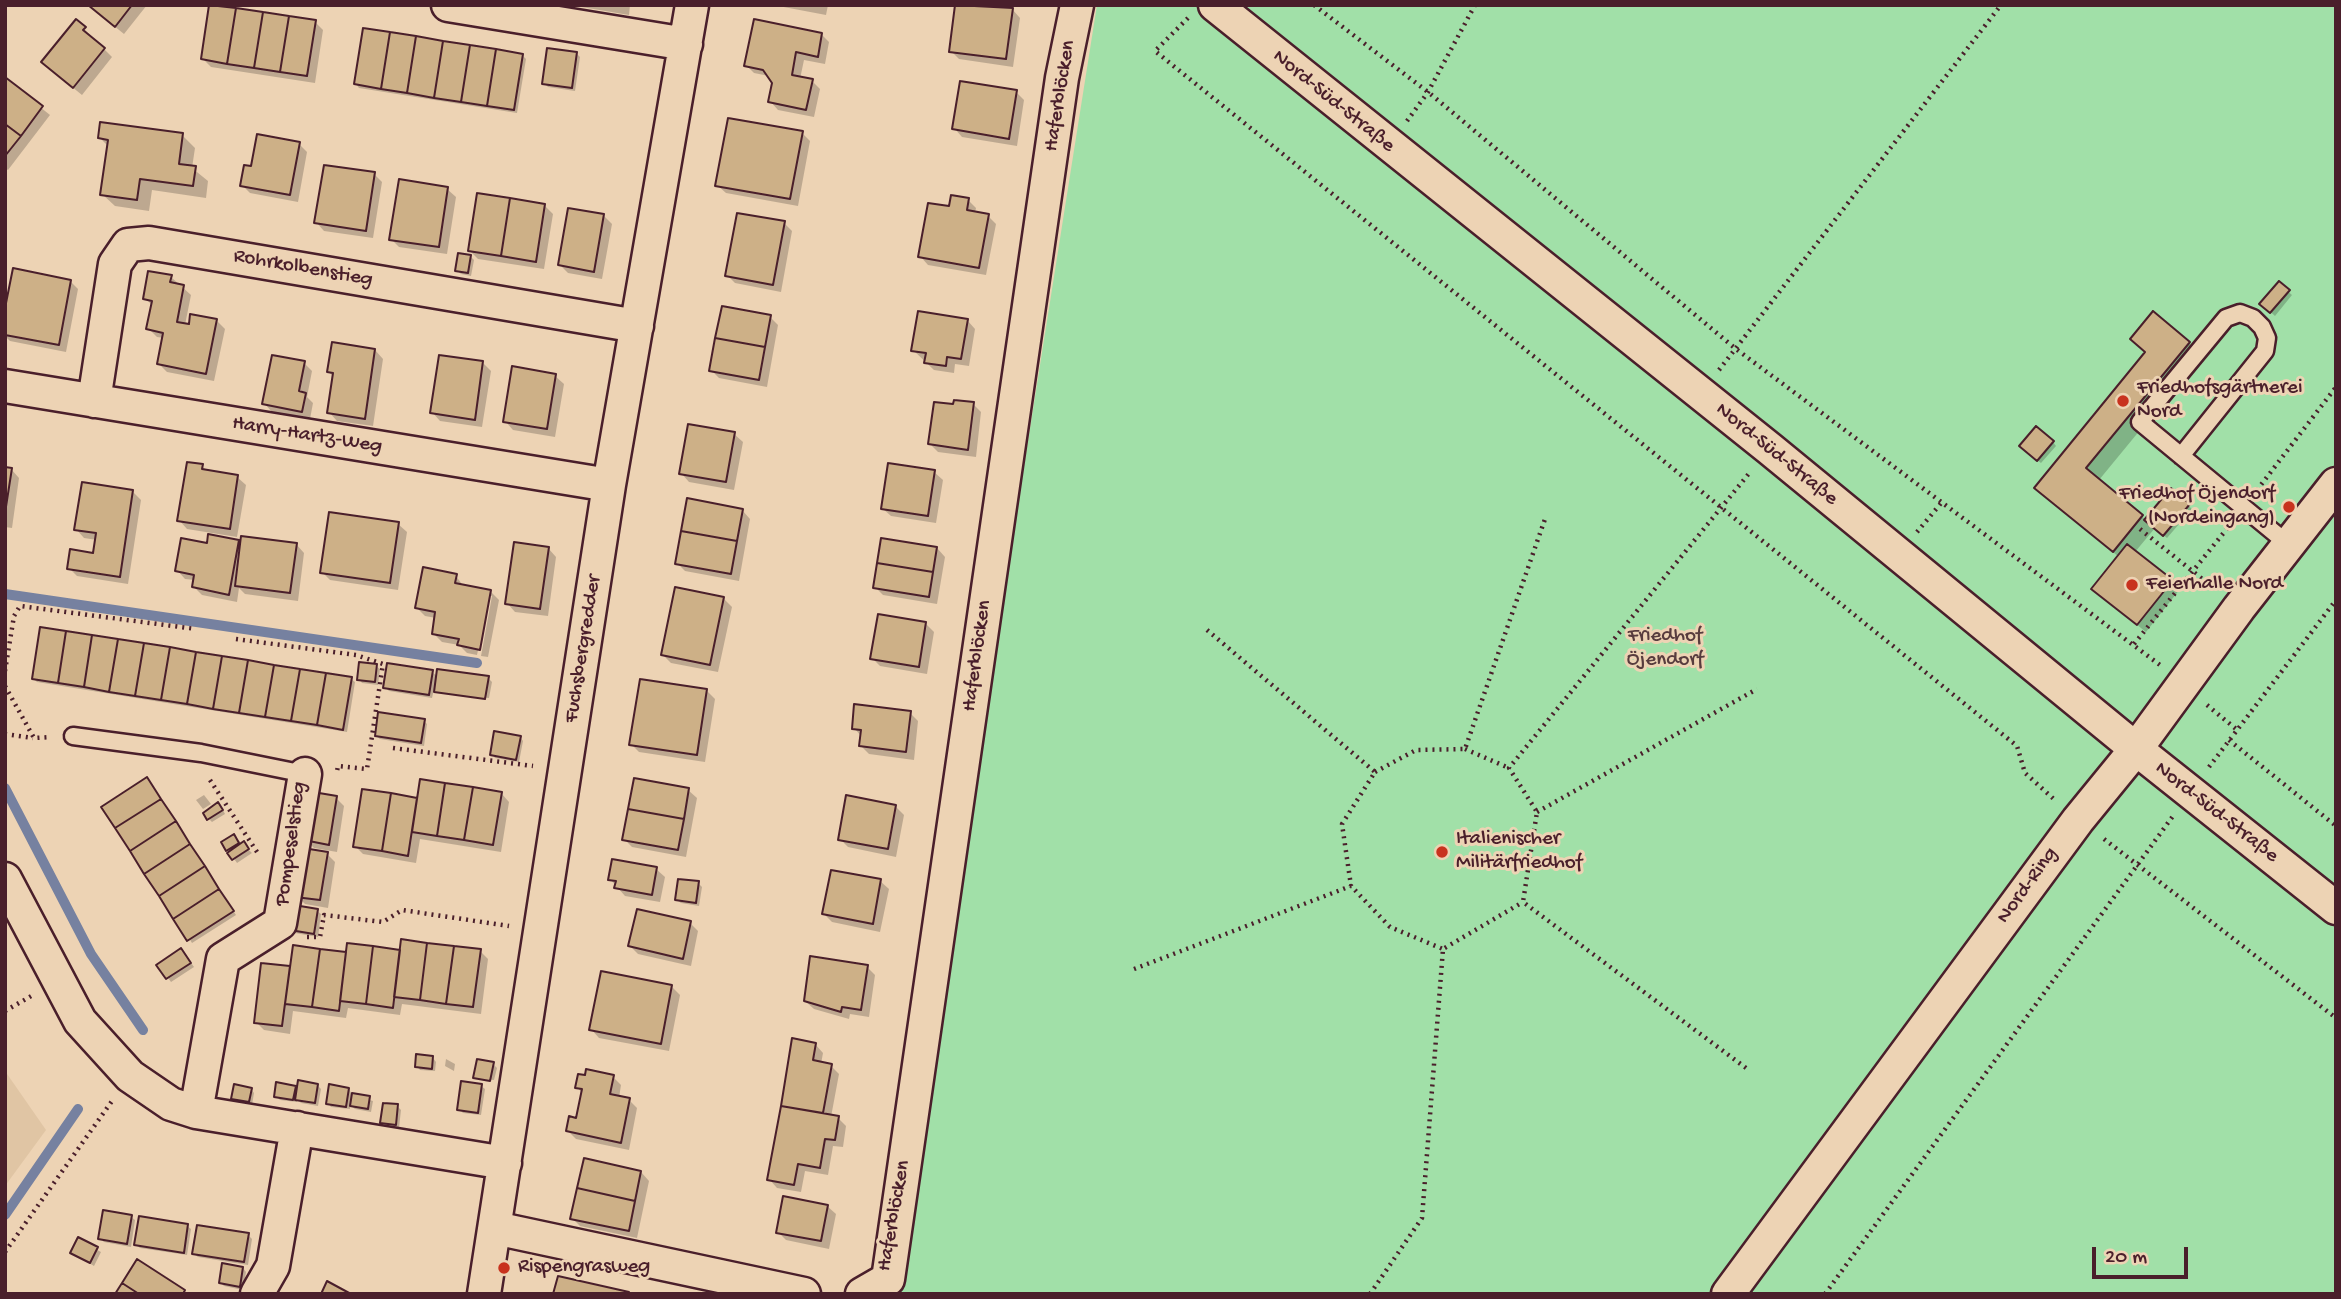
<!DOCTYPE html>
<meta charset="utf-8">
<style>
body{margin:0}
#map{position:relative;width:2341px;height:1299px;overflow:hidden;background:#edd3b4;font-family:"Gochi Hand",sans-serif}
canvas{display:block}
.frame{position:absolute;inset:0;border:7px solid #4a1f2b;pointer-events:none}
.scale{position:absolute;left:2092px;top:1247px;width:96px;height:32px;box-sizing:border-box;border:4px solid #4a1f2b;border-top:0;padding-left:9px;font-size:21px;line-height:24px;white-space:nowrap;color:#4a1f2b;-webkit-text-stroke:5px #edd3b4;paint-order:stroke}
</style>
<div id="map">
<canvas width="2341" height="1299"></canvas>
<div class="frame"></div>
<div class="scale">20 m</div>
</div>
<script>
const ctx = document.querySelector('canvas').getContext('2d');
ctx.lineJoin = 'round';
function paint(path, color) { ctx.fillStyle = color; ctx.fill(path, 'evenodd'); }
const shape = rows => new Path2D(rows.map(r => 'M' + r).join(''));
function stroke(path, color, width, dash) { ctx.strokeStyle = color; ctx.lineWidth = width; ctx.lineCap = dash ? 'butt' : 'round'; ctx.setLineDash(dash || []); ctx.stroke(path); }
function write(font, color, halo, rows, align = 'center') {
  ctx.font = font + ' "Gochi Hand",sans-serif'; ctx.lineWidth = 6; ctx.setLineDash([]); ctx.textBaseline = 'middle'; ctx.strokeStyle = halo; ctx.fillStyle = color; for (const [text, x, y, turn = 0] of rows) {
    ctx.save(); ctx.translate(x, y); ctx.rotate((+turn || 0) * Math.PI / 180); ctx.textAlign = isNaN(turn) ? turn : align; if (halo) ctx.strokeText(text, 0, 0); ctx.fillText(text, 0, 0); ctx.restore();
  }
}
paint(shape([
 [5,1071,46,1130,5,1186]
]), '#e0c5a4');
paint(shape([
 [1097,5,2336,5,2336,1294,893,1294]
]), '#a1e0a8');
paint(shape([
 [88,5,147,5,124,34],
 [570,5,630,5,629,15],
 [773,5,828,5,826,15],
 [957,5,1012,9,1020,18,1013,67,959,59,951,51],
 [76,21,112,57,82,95,51,70],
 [315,22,323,30,315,83,211,67,203,59],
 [821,34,829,42,825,64,804,60,800,79,812,81,820,89,814,117,778,110,770,101,774,83,769,76,754,73,746,65],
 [576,53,580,57,575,91,548,87,544,83],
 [522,55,526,59,517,113,359,88,356,84],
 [5,79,50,115,8,170,5,168],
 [1016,92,1024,100,1017,146,962,137,954,128],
 [802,133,810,141,798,206,726,193,717,185],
 [182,135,195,148,192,168,208,181,206,198,152,190,149,211,115,206,102,194,109,147,99,137],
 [299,144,307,152,298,202,250,193,242,185,252,168],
 [374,174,382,182,373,238,324,231,316,222],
 [447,189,456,197,447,254,399,247,391,239],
 [968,200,976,208,975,213,988,216,996,224,986,275,928,265,920,256,950,209],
 [544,205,553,214,544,269,478,259,470,251],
 [604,216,612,224,602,279,568,273,560,265],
 [784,223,792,231,781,292,735,283,727,275],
 [470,256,474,260,471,276,461,274,457,270],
 [171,277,191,295,185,325,217,321,225,329,214,381,167,372,158,363,164,338,157,337,148,328,153,306,145,298],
 [70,281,78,289,66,352,10,341,5,336,5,317],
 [2279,284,2292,295,2275,316,2262,304],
 [770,317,778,325,767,387,719,378,711,370],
 [967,320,975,329,969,366,955,364,954,373,934,370,913,350],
 [2189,343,2201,356,2099,480,2146,520,2172,491,2192,509,2167,538,2155,528,2135,552,2180,589,2146,632,2102,597,2119,557,2049,500],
 [375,350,383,359,373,426,337,421,329,412,334,377,329,372],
 [304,363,312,371,307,397,313,403,310,419,272,412,264,403],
 [483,363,491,371,482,427,440,421,432,412],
 [555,376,564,384,555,437,513,430,505,421],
 [936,404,973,404,981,412,976,457,938,452,930,444],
 [734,434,743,442,734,490,689,482,681,473],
 [2053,442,2056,446,2041,463,2025,450],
 [202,466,208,472,237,477,246,485,237,537,187,529,179,520],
 [5,469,11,469,19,478,12,528,5,527],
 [934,472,943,480,936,523,891,516,882,508],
 [133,492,141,500,128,584,77,576,69,568,94,555,97,540,84,538,76,529],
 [742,510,750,519,739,581,685,571,677,563],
 [398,524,407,532,398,590,330,580,322,572],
 [238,541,242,545,296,544,304,553,298,601,245,594,239,588,237,602,202,595,194,587,195,580,185,579,177,570,208,545],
 [548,548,556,557,548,616,515,612,507,603],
 [937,548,945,557,937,604,883,595,875,587],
 [456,576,464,587,491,592,499,600,488,657,481,656,492,596,489,596,477,655,467,653,459,645,442,642,433,633,436,618,425,616,417,608],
 [724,599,732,607,718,672,671,663,662,654],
 [926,624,934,632,927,674,880,666,872,658],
 [376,666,380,669,378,685,362,683,359,679],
 [432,672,438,677,488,678,492,682,489,698,437,693,434,689,432,698,389,691,385,687],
 [34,679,351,679,355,682,347,732,37,682],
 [707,691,715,699,705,762,639,752,631,744],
 [910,713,918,721,914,760,869,754,861,746,862,737,854,728],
 [424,721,427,724,424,746,380,739,376,736],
 [520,737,523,741,519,762,495,758,492,754],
 [150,783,236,915,192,943,103,807],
 [688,790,697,798,686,857,632,847,624,839],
 [364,791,419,800,501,793,509,802,501,852,420,839,416,863,363,854,355,846],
 [204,795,211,804,203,809,196,800],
 [336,798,344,806,337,852,314,848,306,840],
 [896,807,904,815,896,857,848,847,840,839],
 [222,808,225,814,212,822,209,819],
 [234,836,252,853,237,863,228,850],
 [327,854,335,862,328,908,305,904,297,896],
 [656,869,665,877,660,902,625,896,610,879],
 [880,881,889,889,880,932,832,922,824,914],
 [698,883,702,887,699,906,681,903,677,900],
 [317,911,321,914,318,937,295,933,291,930],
 [690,923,698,931,691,966,638,954,630,946],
 [480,951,488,959,481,1014,402,1004,400,1015,348,1008,346,1018,293,1011,290,1034,264,1030,256,1022,263,964,292,968,347,954],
 [185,954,194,967,171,982,159,965],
 [867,967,875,975,869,1017,850,1014,849,1019,814,1009,805,1001],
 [672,987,680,995,669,1051,599,1038,591,1029],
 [794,1040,815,1044,823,1053,821,1064,831,1066,839,1074,831,1117,838,1118,846,1126,843,1147,833,1146,828,1175,805,1171,801,1192,777,1188,769,1179],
 [433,1058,436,1062,435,1071,420,1070,417,1066],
 [446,1059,455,1064,454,1071,445,1066],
 [493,1064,497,1068,494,1080,475,1078],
 [613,1077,621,1085,619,1098,629,1100,637,1108,629,1150,576,1139,568,1131,578,1120,583,1094,577,1087],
 [317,1085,321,1089,318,1106,301,1103,297,1099,297,1102,280,1100,276,1096,295,1087,299,1091],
 [481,1086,485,1089,481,1115,463,1113,459,1109],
 [251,1089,254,1093,252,1105,233,1098],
 [349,1089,352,1095,373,1101,371,1112,355,1109,350,1105,350,1109,331,1107,328,1103],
 [397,1106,401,1110,399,1128,386,1126,382,1122],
 [641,1172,649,1181,637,1238,580,1226,572,1218],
 [827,1206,836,1214,829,1249,786,1240,778,1232],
 [131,1217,135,1220,131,1247,104,1242,100,1239],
 [187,1226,191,1229,187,1255,140,1248,136,1245],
 [248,1235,252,1239,248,1265,198,1257,194,1254],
 [78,1240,101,1252,94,1266,72,1253],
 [243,1268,246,1272,243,1290,224,1286,221,1283]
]), '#0003');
stroke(shape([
 [5,594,477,663],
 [5,788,91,954,143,1030],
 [5,1215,78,1109]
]), '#7681a0', 10);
const building = shape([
 [88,5,132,5,115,27,88,5],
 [209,5,236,8,227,64,201,59,209,5],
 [955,5,1013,8,1006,59,949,52,955,5],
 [236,8,263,12,254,68,227,64,236,8],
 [263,12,289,16,280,72,254,68,263,12],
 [289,16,316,20,307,76,280,72,289,16],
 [76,19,86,27,83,30,105,48,73,88,41,62,76,19],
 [754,19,822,33,818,57,796,52,792,75,813,79,806,110,768,102,772,83,763,70,744,66,754,19],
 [363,28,390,32,381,89,354,84,363,28],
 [390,32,416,36,407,93,381,89,390,32],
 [416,36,443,41,434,98,407,93,416,36],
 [443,41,470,45,461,102,434,98,443,41],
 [470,45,496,49,487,106,461,102,470,45],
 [547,48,577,52,572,88,542,84,547,48],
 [496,49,523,54,514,110,487,106,496,49],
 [5,77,43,106,21,136,5,124,5,77],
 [960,81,1017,90,1009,139,952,129,960,81],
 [728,118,803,131,790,199,715,186,728,118],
 [100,122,183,133,179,164,196,166,193,186,140,179,137,200,100,195,108,140,98,138,100,122],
 [5,124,21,136,5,156,5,124],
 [257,134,300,142,290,195,240,186,244,165,251,166,257,134],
 [324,165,375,172,366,231,314,223,324,165],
 [399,179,448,187,439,247,389,240,399,179],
 [477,193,510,198,501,256,468,251,477,193],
 [951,195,969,198,967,210,989,214,979,268,918,257,928,203,949,206,951,195],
 [510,198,545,204,536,262,501,256,510,198],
 [568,208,604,214,594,272,558,265,568,208],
 [737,213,785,221,773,285,725,276,737,213],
 [458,253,471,255,468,273,455,271,458,253],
 [13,268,71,280,59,345,5,335,5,308,13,268],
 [148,271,172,275,170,282,184,285,177,322,189,324,190,314,217,319,206,374,157,364,163,333,146,329,152,301,143,299,148,271],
 [2279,281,2290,290,2270,313,2259,304,2279,281],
 [722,306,771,315,765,347,715,338,722,306],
 [918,311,968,319,961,359,947,357,946,366,924,363,926,353,911,351,918,311],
 [2153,311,2190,342,2086,468,2143,515,2113,552,2034,488,2145,352,2130,339,2153,311],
 [715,338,765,347,759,380,709,371,715,338],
 [332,342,375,349,365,419,327,413,333,373,327,372,332,342],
 [272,355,305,361,299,391,306,393,302,412,262,404,272,355],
 [439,355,483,361,475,420,430,413,439,355],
 [512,366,556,374,547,429,503,422,512,366],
 [954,400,974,402,968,450,928,444,934,402,953,404,954,400],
 [688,424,735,432,726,482,679,474,688,424],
 [2036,426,2054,441,2037,461,2019,446,2036,426],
 [187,462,203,464,202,469,238,475,230,529,177,521,187,462],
 [888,463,935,470,928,516,881,509,888,463],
 [5,467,12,468,5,513,5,467],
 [82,482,133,490,120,577,67,569,70,549,93,553,96,533,74,530,82,482],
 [2171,488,2190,504,2163,536,2144,520,2171,488],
 [687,498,743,509,737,541,681,531,687,498],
 [329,512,399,522,390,583,320,573,329,512],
 [681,531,737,541,731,574,675,564,681,531],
 [208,534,239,540,229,595,192,587,194,575,175,571,181,538,207,543,208,534],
 [241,536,297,543,290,593,235,586,241,536],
 [881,538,937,547,933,572,877,563,881,538],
 [514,542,549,547,540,609,505,604,514,542],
 [2127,544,2173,580,2137,625,2091,589,2127,544],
 [877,563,933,572,929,597,873,588,877,563],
 [423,567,457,574,455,583,491,590,480,650,457,645,459,639,432,634,435,612,415,608,423,567],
 [675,587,724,597,710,665,661,655,675,587],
 [878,614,926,622,919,667,870,659,878,614],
 [40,627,66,631,58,683,32,679,40,627],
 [66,631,92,635,84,687,58,683,66,631],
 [92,635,118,639,109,692,84,687,92,635],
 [118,639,144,643,135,696,109,692,118,639],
 [144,643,170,647,161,700,135,696,144,643],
 [170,647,196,652,187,704,161,700,170,647],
 [196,652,222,656,213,709,187,704,196,652],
 [222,656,248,660,239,713,213,709,222,656],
 [248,660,274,665,265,717,239,713,248,660],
 [359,662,377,664,375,682,357,680,359,662],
 [387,663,433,670,429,695,383,688,387,663],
 [274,665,300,669,291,721,265,717,274,665],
 [300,669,326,673,317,725,291,721,300,669],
 [437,669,489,676,485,699,434,692,437,669],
 [326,673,352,677,343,730,317,725,326,673],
 [640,679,707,689,697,755,629,745,640,679],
 [854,704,911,711,906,752,859,746,861,730,852,729,854,704],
 [378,712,425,719,421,743,375,736,378,712],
 [494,731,521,736,516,760,490,755,494,731],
 [147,777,161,799,115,828,101,807,147,777],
 [634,778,689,788,684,819,628,809,634,778],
 [420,779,445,783,437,836,412,832,420,779],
 [445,783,473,787,464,840,437,836,445,783],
 [473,787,502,792,493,845,464,840,473,787],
 [362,789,391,793,382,851,353,847,362,789],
 [313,792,337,796,329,845,304,840,313,792],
 [391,793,417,798,408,856,382,851,391,793],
 [846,795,896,805,888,849,838,840,846,795],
 [161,799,176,821,130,851,115,828,161,799],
 [218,802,223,810,207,820,203,813,218,802],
 [628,809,684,819,678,850,622,840,628,809],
 [176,821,190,844,144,874,130,851,176,821],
 [234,834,239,843,226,851,221,842,234,834],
 [244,841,249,849,232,860,227,853,244,841],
 [190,844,205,866,159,896,144,874,190,844],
 [303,848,328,852,320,900,295,897,303,848],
 [612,859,657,867,652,895,614,888,616,881,608,880,612,859],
 [205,866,219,889,173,919,159,896,205,866],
 [831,870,881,879,873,924,822,914,831,870],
 [678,879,699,881,696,903,675,900,678,879],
 [219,889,234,911,187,941,173,919,219,889],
 [294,905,318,909,314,934,290,930,294,905],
 [637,909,691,921,683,959,628,946,637,909],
 [401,939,427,943,420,1000,394,997,401,939],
 [347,943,373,946,366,1004,340,1001,347,943],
 [427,943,454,946,446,1004,420,1000,427,943],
 [293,945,320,949,312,1007,285,1004,293,945],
 [373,946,400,950,393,1008,366,1004,373,946],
 [454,946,481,949,473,1007,446,1004,454,946],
 [181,948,191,963,166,979,156,965,181,948],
 [320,949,346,952,339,1011,312,1007,320,949],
 [810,956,868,965,861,1010,842,1007,841,1012,804,1001,810,956],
 [261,963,290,966,282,1026,254,1023,261,963],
 [601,971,672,985,661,1044,589,1030,601,971],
 [792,1038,816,1043,813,1060,832,1064,823,1113,781,1106,792,1038],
 [416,1054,433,1056,432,1069,415,1067,416,1054],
 [477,1059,494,1062,490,1081,473,1078,477,1059],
 [586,1069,614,1075,610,1094,630,1098,621,1143,566,1131,569,1116,576,1118,582,1089,575,1088,578,1074,585,1075,586,1069],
 [298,1080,318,1084,315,1103,295,1100,298,1080],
 [461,1081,482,1084,478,1113,457,1110,461,1081],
 [276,1082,296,1086,293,1100,274,1097,276,1082],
 [234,1084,252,1088,249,1102,231,1099,234,1084],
 [329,1084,349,1088,346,1107,326,1104,329,1084],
 [352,1093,370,1096,368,1109,350,1106,352,1093],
 [383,1103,398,1104,396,1125,380,1123,383,1103],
 [781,1106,839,1116,835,1140,825,1139,820,1168,798,1164,794,1185,767,1180,781,1106],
 [584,1158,641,1171,635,1201,577,1188,584,1158],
 [577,1188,635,1201,629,1231,570,1219,577,1188],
 [783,1196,828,1205,821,1241,776,1233,783,1196],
 [103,1210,132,1215,127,1244,98,1239,103,1210],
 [139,1216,188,1224,184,1253,134,1245,139,1216],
 [197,1225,249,1233,244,1262,192,1254,197,1225],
 [78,1237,98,1247,90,1263,70,1253,78,1237],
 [137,1259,185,1290,183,1294,139,1294,122,1283,137,1259],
 [222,1263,243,1267,240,1287,219,1283,222,1263],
 [558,1276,629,1292,628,1294,553,1294,558,1276],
 [327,1281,351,1294,321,1294,327,1281],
 [122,1283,139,1294,115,1294,122,1283]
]);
paint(building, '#cdb087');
stroke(building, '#4a1f2b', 2);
const lane = shape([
 [2181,456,2265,351,2267,338,2262,327,2253,318,2240,313,2226,318,2140,422,2288,544],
 [73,736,201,753,305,774]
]);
const street = shape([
 [448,5,686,44],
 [1215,5,1770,449,2136,749,2336,908],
 [5,386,609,485],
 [94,401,115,264,128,245,149,243,637,326],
 [5,879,80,1021,130,1076,171,1104,196,1112,505,1163],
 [196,1112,223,959,280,923,305,774],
 [495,1228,804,1294],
 [257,1294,273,1266,297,1128],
 [484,1294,609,485,692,5],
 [862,1294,888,1279,1062,78,1077,5],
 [1728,1294,2078,820,2136,749,2239,608,2336,484]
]);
stroke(lane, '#4a1f2b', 21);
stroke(street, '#4a1f2b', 37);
stroke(shape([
 [1314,5,1428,92,1736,349,2160,665],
 [2335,5,2336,6],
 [1188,18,1155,51,2017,746,2025,773,2056,801],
 [1407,121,1428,92,1475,5],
 [1719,370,2001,5],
 [2257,490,2336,387],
 [2140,529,2216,590],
 [1917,532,1942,502],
 [1207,630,1375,772,1342,824,1351,886],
 [236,639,356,655,383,664,367,769,338,766,337,771],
 [2134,644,2230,525],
 [5,671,14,616,20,606,196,629],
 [5,686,34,738,51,737],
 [2207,705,2236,729],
 [5,734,33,738],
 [2229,740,2336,826],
 [393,748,533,766],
 [1465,749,1509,768],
 [2209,767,2336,600],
 [1375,772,1416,750,1465,749,1545,519],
 [210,780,259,855],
 [1537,812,1757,689],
 [2104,839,2336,1018],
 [307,937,320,937,324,915,383,922,402,910,509,926],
 [1134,969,1351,886,1390,927,1443,949],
 [5,1011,33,995],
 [1746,1068,1523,902,1537,812,1509,768,1751,471],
 [5,1252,112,1101],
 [1370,1294,1422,1218,1443,949,1523,902],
 [1825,1294,2173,816]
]), '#4a1f2b', 4.5, [2, 5]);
stroke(lane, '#edd3b4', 16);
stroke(street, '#edd3b4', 32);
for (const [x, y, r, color] of [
 [2123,401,7,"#c8321e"],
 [2289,507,7,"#c8321e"],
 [2132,585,7,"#c8321e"],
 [1442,852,7,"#c8321e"],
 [504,1268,7,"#c8321e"]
]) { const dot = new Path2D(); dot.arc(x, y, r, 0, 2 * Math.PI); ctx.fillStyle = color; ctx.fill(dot); stroke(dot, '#edd3b4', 2.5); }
write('21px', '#4a1f2b', '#edd3b4', [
 ["Haferblöcken",1061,96,-81],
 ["Nord-Süd-Straße",1333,102,39],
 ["Rohrkolbenstieg",303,269,10],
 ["Harry-Hartz-Weg",307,436,9],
 ["Nord-Süd-Straße",1776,455,39],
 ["Fuchsbergredder",584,649,-81],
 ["Haferblöcken",978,656,-82],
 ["Nord-Süd-Straße",2216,813,38],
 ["Pompeselstieg",292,844,-82],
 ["Nord-Ring",2028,886,-54],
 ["Haferblöcken",895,1216,-80]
]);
write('21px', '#4a1f2b', '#edd3b4', [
 ["Friedhofsgärtnerei",2137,389],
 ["Nord",2137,413],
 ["Friedhof Öjendorf",2275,495,"right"],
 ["(Nordeingang)",2275,519,"right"],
 ["Feierhalle Nord",2146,585],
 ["Italienischer",1456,840],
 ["Militärfriedhof",1456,864],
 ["Rispengrasweg",518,1268]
], 'left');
write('21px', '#573c3e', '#edd3b4', [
 ["Friedhof",1665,637],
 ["Öjendorf",1665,661]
]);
</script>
